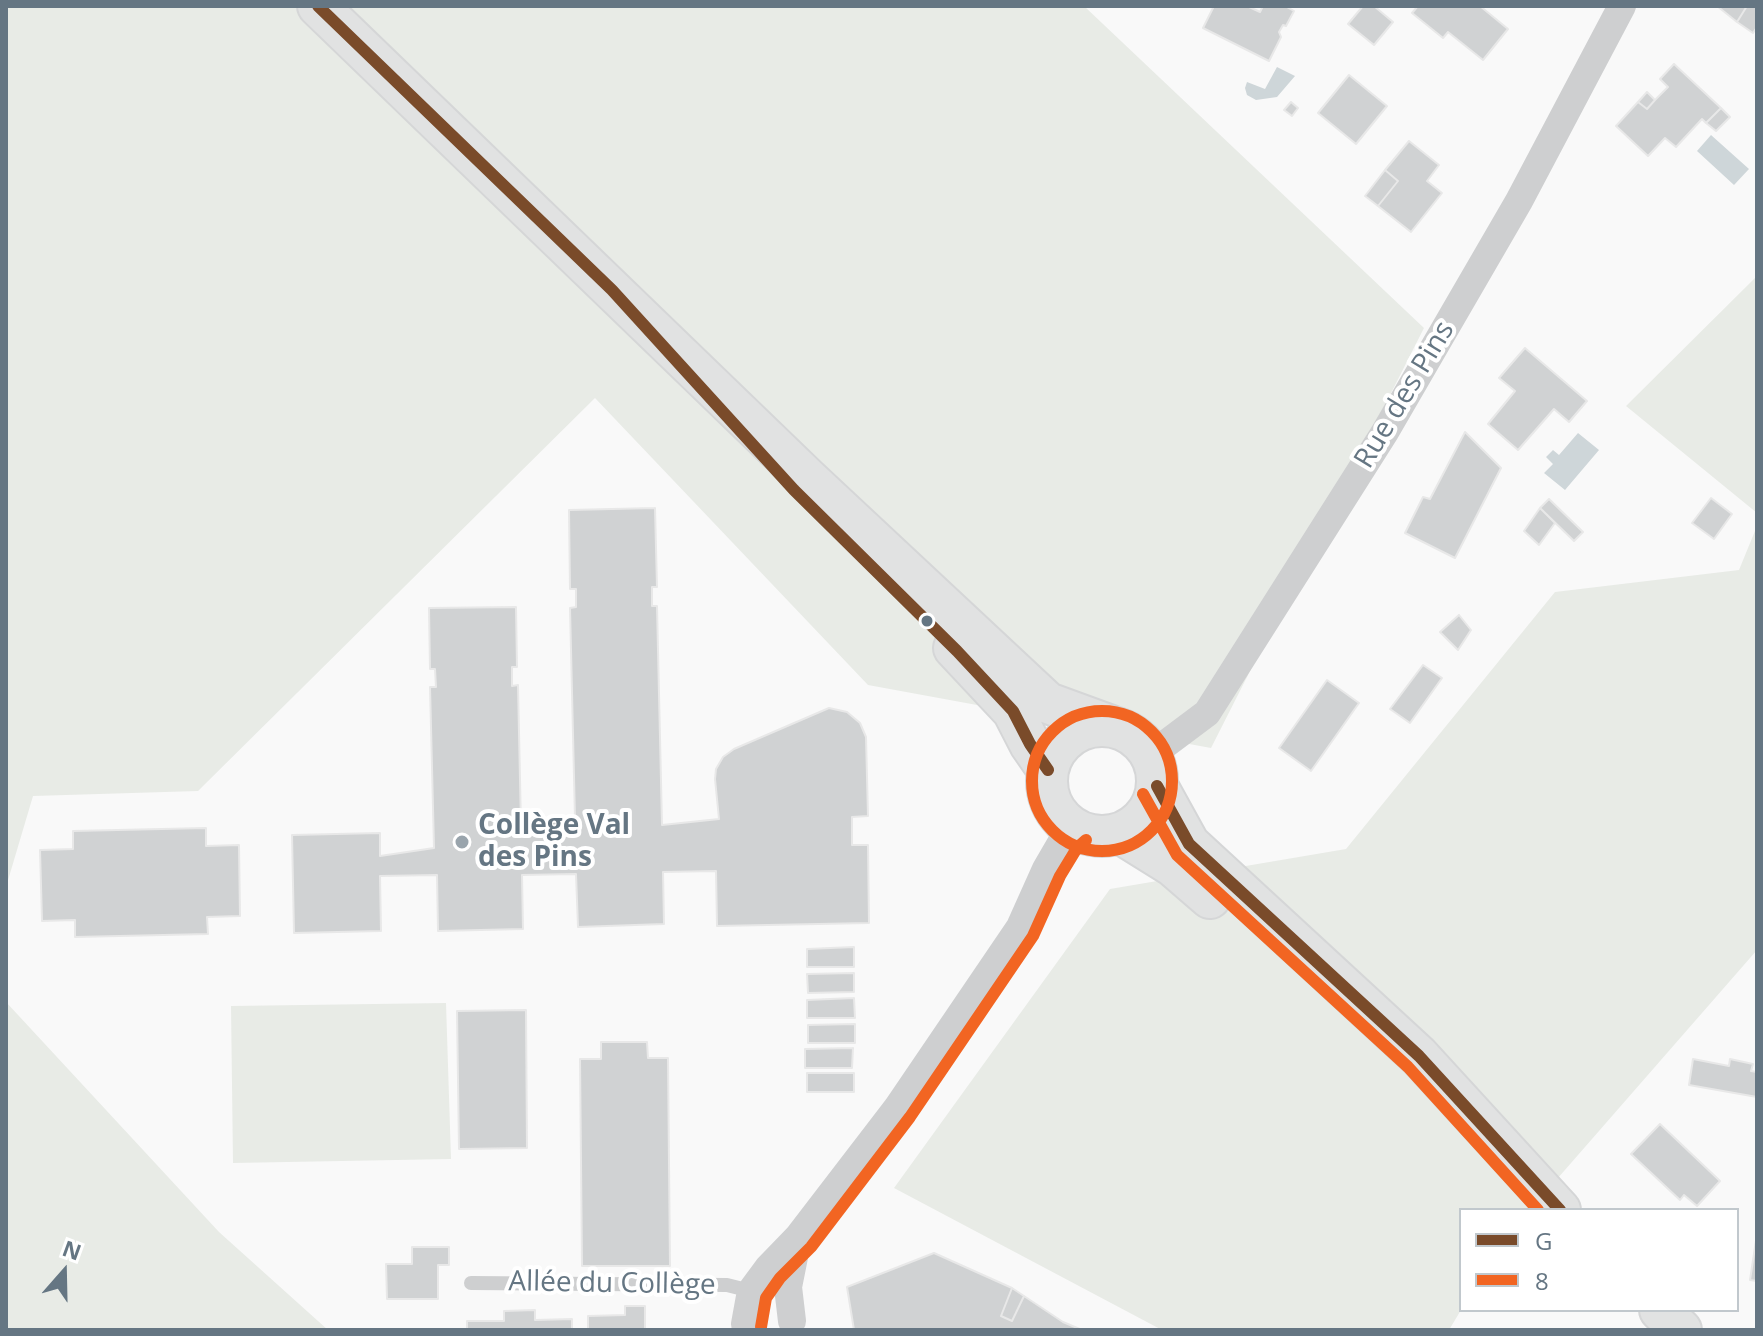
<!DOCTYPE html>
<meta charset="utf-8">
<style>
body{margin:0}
#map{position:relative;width:1763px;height:1336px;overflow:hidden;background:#f9f9f9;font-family:"Open Sans",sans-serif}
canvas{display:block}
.frame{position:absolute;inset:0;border:8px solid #657683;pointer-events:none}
.legend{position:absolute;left:1459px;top:1208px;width:280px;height:104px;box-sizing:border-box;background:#fff;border:2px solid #c1c8cd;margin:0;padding:10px 14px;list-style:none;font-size:24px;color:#657683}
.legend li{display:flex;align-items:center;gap:16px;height:40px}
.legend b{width:40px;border:2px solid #c1c8cd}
.north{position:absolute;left:24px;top:1232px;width:80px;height:80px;-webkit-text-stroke:6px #fff;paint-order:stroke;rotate:20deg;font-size:22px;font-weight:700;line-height:32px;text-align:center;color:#657683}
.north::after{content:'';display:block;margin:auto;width:28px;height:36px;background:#657683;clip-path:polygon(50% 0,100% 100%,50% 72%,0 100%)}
</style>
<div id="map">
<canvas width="1763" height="1336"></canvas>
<div class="frame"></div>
<ul class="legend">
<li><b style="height:10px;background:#7a4b2a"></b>G</li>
<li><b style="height:10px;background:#f26522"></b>8</li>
</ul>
<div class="north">N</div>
</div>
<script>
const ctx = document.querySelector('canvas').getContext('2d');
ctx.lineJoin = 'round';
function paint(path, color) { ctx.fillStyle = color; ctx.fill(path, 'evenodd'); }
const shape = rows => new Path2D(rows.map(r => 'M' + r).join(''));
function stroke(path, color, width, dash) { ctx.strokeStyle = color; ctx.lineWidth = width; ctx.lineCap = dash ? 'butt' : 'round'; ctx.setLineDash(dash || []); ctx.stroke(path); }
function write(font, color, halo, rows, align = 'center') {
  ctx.font = font + ' "Open Sans",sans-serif'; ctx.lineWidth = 8; ctx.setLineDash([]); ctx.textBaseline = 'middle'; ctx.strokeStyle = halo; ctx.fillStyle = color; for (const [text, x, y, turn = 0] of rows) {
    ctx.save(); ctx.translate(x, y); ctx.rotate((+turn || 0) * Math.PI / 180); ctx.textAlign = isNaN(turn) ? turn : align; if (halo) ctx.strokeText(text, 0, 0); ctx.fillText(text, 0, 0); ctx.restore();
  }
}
paint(shape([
 [6,6,1084,6,1424,328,1211,748,868,685,595,398,198,791,33,796,6,887],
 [1757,276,1757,513,1626,406],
 [1757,526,1757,950,1530,1210,1461,1210,1461,1310,1449,1330,1162,1330,894,1188,1110,889,1346,849,1555,592,1739,570],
 [6,1002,219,1232,328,1330,6,1330],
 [446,1003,451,1159,233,1163,231,1006]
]), '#e8ebe6');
paint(shape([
 [1277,67,1295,76,1277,97,1256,100,1247,95,1245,88,1247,82,1265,89],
 [1711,135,1749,169,1734,185,1697,151],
 [1578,433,1599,450,1565,490,1544,473,1553,464,1546,457,1553,450,1559,455]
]), '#ced6d9');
const building = shape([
 [1214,6,1247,6,1260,12,1263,6,1285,6,1294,11,1286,26,1283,25,1279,32,1281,37,1269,61,1203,28,1214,6],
 [1363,6,1374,6,1393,22,1374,45,1348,24,1363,6],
 [1418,6,1480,6,1508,29,1483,60,1448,32,1443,38,1412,13,1418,6],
 [1717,6,1747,6,1737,22,1717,6],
 [1747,6,1757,6,1757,27,1753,33,1737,22,1747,6],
 [1674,64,1721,108,1706,123,1702,119,1676,147,1665,138,1648,156,1616,126,1638,102,1647,109,1655,100,1668,87,1660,79,1674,64],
 [1349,75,1387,106,1356,144,1318,113,1349,75],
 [1647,92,1655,100,1647,109,1638,102,1647,92],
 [1291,102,1298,108,1292,116,1284,110,1291,102],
 [1721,108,1730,117,1716,131,1706,123,1721,108],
 [1409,141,1439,165,1427,181,1442,193,1411,232,1378,206,1398,181,1385,170,1409,141],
 [1385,170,1398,181,1378,206,1365,196,1385,170],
 [1525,348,1587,401,1569,422,1554,409,1518,450,1488,424,1515,391,1499,378,1525,348],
 [1465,432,1501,468,1455,558,1405,533,1423,497,1430,499,1465,432],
 [1711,498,1732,514,1714,539,1692,523,1711,498],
 [1549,499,1583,532,1574,541,1540,508,1549,499],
 [655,508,657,587,652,587,652,606,657,606,662,825,719,819,715,779,716,769,723,757,734,749,829,708,847,712,860,723,866,737,868,816,852,817,852,845,868,845,869,923,717,926,716,871,663,872,664,924,578,927,576,874,522,875,523,929,438,931,437,875,380,876,381,931,294,933,292,835,380,833,380,856,434,848,430,687,436,687,435,669,430,669,429,608,516,607,517,667,512,667,512,686,518,685,521,826,575,819,570,608,576,607,576,589,570,589,569,510,655,508],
 [1540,508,1555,523,1539,545,1524,531,1540,508],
 [1459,615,1471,630,1458,650,1440,632,1459,615],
 [1423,665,1442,678,1410,723,1390,709,1423,665],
 [1327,680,1359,703,1311,771,1279,748,1327,680],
 [206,828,206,846,239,845,240,916,207,917,208,934,75,937,75,920,42,921,40,850,73,849,73,831,206,828],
 [854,947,854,967,807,967,807,949,854,947],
 [854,973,854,992,808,993,807,974,854,973],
 [854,998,855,1018,807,1018,807,1000,854,998],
 [526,1010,527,1148,459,1149,457,1011,526,1010],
 [855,1024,855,1043,808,1043,808,1025,855,1024],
 [601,1042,647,1042,648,1058,668,1058,670,1266,582,1266,580,1059,601,1059,601,1042],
 [853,1048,852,1068,805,1068,805,1049,853,1048],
 [1693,1059,1729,1066,1730,1059,1753,1064,1751,1071,1757,1072,1757,1097,1689,1085,1693,1059],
 [807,1073,854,1073,854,1092,807,1092,807,1073],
 [1660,1124,1720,1181,1697,1206,1684,1195,1680,1200,1631,1154,1660,1124],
 [1757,1234,1757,1281,1750,1280,1757,1234],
 [412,1247,449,1247,449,1265,438,1265,438,1299,387,1299,386,1264,412,1264,412,1247],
 [934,1253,1012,1288,1001,1316,1012,1321,1024,1296,1063,1322,1082,1330,854,1330,847,1287,934,1253],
 [1012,1288,1024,1296,1012,1321,1001,1316,1012,1288],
 [625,1306,645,1306,645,1330,588,1330,588,1316,625,1315,625,1306],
 [535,1310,535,1320,572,1319,572,1330,467,1330,467,1321,504,1321,504,1311,535,1310]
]);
paint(building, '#d0d2d3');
stroke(building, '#e8e8e8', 2);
const secondary = shape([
 [318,6,807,478,1033,689,1048,703,1111,726],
 [954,648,1013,711,1030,744,1048,770],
 '1047 781a55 55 0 1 1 110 0a55 55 0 1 1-110 0Z',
 [1157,786,1189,844,1419,1056,1560,1210],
 [1120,833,1173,866,1210,898],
 [1660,1310,1681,1330]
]);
stroke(secondary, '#d5d6d7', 44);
stroke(shape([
 [471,1283,727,1285,751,1291]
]), '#cecfd0', 14);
stroke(shape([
 [1151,755,1207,713,1385,432,1519,201,1622,6],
 [792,1321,788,1287,798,1237],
 [745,1324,751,1291,768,1268,798,1237,897,1108,1020,927,1046,869,1064,838,1075,828]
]), '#cecfd0', 28);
stroke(secondary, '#e1e2e2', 40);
stroke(shape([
 [318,6,612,290,794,490,957,651,1013,711,1030,744,1048,770],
 [1157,786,1189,844,1419,1056,1560,1210]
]), '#7a4b2a', 12);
stroke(shape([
 '1032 781a70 70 0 1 1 140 0a70 70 0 1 1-140 0Z',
 [1143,794,1177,855,1408,1067,1538,1210],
 [761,1327,766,1298,780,1278,811,1247,910,1117,1033,936,1060,876,1077,848,1086,840]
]), '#f26522', 12);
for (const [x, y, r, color] of [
 [927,621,7,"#657683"],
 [462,842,8,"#99a4ac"]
]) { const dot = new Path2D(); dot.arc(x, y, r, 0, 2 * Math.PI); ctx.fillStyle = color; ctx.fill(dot); stroke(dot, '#fff', 3); }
write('28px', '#657683', '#fff', [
 ["Rue des Pins",1405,395,-59],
 ["Allée du Collège",612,1284,1]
]);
write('bold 28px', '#657683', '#fff', [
 ["Collège Val",478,826],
 ["des Pins",478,858]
], 'left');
</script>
